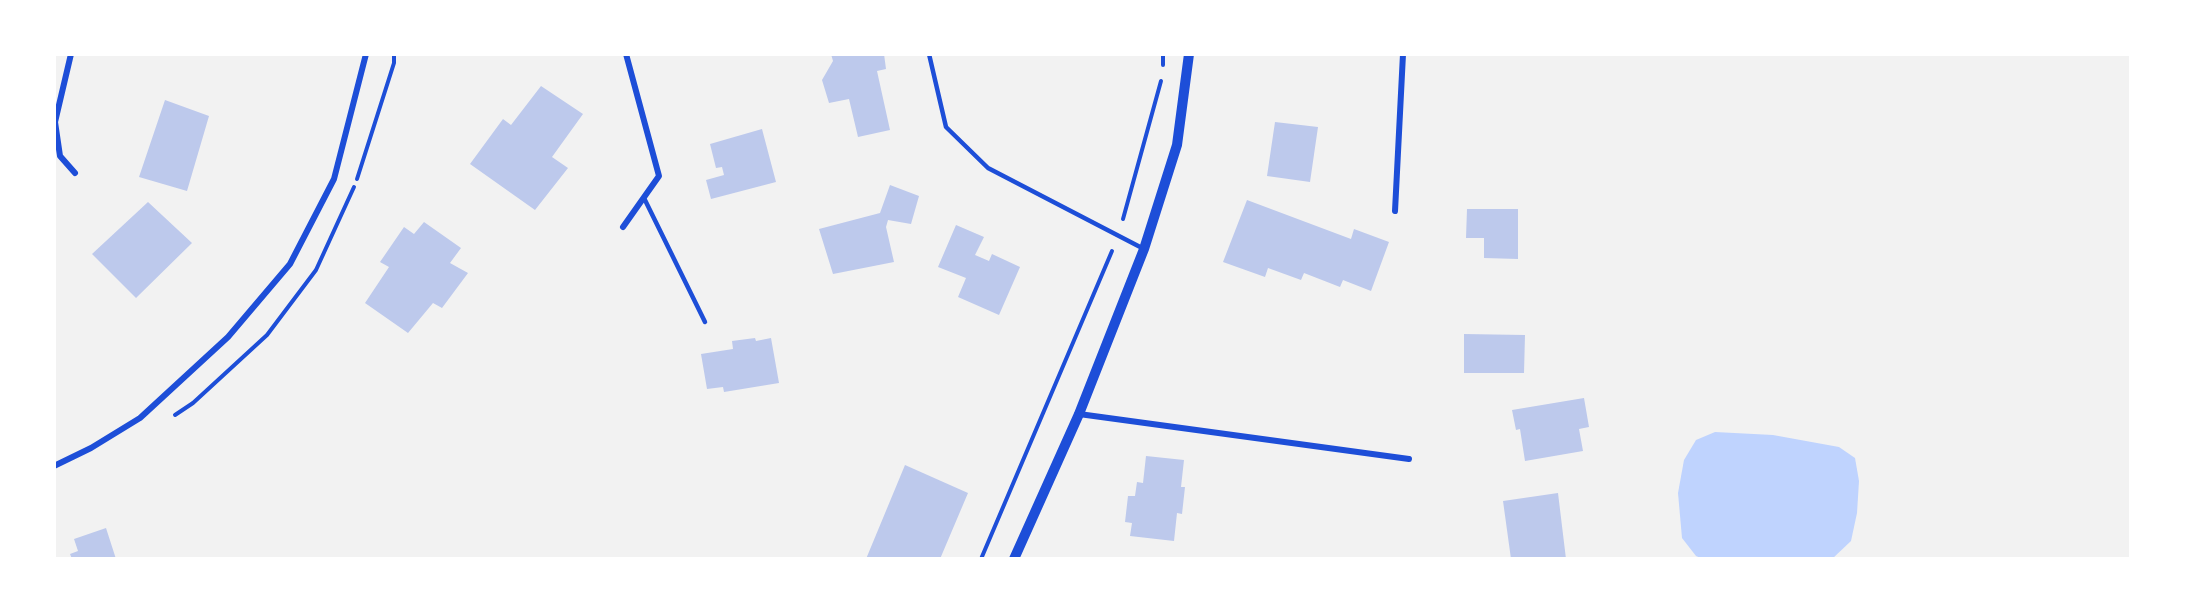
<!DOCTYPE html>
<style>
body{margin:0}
#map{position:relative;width:2185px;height:613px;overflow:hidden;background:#f2f2f2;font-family:"Nunito Sans",sans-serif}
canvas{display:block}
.frame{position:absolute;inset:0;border:56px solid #fff;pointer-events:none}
</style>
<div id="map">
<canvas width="2185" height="613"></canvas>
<div class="frame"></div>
</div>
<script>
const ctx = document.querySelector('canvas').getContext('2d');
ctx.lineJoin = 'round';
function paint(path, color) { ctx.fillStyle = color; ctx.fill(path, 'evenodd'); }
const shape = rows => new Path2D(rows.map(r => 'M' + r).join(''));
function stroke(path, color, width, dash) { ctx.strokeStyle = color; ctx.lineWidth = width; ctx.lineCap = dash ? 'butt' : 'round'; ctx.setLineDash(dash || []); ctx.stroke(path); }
paint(shape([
 [1715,432,1773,435,1839,447,1855,458,1859,481,1857,513,1851,541,1832,559,1703,559,1696,556,1682,538,1678,493,1684,460,1696,440]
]), '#bfd3fe');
paint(shape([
 [831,54,884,54,886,69,877,71,890,130,858,137,849,99,829,103,822,80,833,61],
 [541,86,583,114,552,157,568,168,535,210,470,164,503,119,511,125],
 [165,100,209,116,187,191,139,177],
 [1275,122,1318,127,1310,182,1267,176],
 [762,129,776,182,711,199,706,180,724,175,722,167,716,168,710,144],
 [890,185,919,196,911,224,888,220,886,227,894,262,833,274,819,229,880,213],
 [1247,200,1351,239,1354,229,1389,242,1371,291,1343,280,1340,287,1304,273,1301,280,1268,268,1265,277,1223,262],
 [148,202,192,243,136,298,92,254],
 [1467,209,1518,209,1518,259,1484,258,1484,238,1466,238],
 [424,222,461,248,450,263,468,273,442,308,433,303,408,333,365,303,389,267,380,262,404,227,414,234],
 [956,225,984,237,975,255,989,261,992,254,1020,267,999,315,958,297,966,278,938,267],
 [1464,334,1525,335,1524,373,1464,373],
 [755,338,756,341,771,338,779,383,724,392,723,387,707,389,701,354,733,349,732,341],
 [1584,398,1589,427,1579,429,1583,451,1525,461,1520,429,1516,430,1512,410],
 [1146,456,1184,460,1181,487,1185,487,1182,514,1177,513,1174,541,1130,536,1132,523,1125,522,1128,496,1135,496,1137,482,1143,483],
 [905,465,968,493,940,559,866,559],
 [1558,493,1566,559,1511,559,1503,501],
 [106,528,116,559,72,559,70,554,78,551,74,539]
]), '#bdc9ec');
stroke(shape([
 [1163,54,1163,65],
 [357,179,394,63,394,54],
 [1123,219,1161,81],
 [175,415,193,403,267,335,316,270,354,187],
 [981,559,1112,251]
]), '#1d4ed8', 4);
stroke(shape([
 [929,54,946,127,988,168,1144,249],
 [644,198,705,322]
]), '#1d4ed8', 4.5);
stroke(shape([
 [71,54,55,122,60,156,75,173],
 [1395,211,1403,54],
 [623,227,659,176,626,54],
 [1079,414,1409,459],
 [54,466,91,448,140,418,228,337,290,264,334,179,366,54]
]), '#1d4ed8', 6);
stroke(shape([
 [1014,559,1079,414,1144,249,1177,145,1189,54]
]), '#1d4ed8', 10);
</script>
